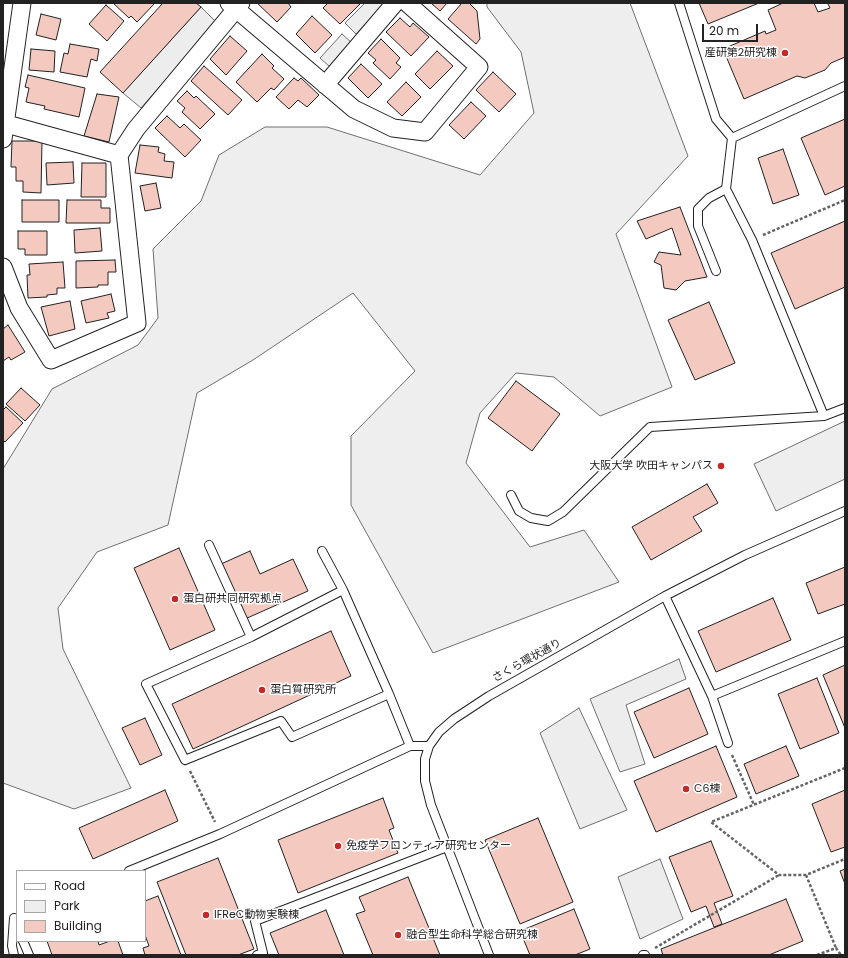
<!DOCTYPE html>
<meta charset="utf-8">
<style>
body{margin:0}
#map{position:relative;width:848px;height:958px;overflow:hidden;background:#fff;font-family:Poppins,sans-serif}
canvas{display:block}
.frame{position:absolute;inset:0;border:4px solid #222;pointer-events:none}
.legend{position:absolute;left:16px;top:870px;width:130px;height:72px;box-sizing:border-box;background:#fff;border:1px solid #a7a7a7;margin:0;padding:5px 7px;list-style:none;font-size:12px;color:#222}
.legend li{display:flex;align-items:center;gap:8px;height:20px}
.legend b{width:20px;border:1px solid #a7a7a7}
.scale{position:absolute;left:702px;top:24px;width:56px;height:18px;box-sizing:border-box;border:2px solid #222;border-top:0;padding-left:5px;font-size:12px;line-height:14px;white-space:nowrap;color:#222;-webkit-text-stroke:3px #fff;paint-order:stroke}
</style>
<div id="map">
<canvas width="848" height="958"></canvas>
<div class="frame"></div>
<ul class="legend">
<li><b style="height:5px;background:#fff"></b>Road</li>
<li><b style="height:11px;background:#eee"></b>Park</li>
<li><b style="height:11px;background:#f3c9c0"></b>Building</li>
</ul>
<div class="scale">20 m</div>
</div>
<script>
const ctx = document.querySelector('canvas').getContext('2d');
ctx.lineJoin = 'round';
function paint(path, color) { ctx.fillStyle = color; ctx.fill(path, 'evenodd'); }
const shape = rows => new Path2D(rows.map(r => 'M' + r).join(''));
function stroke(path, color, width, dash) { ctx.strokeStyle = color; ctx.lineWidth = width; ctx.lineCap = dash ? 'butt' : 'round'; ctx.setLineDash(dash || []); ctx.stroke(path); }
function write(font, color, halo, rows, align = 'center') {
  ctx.font = font + ' Poppins,"Noto Sans JP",sans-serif'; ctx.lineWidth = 3; ctx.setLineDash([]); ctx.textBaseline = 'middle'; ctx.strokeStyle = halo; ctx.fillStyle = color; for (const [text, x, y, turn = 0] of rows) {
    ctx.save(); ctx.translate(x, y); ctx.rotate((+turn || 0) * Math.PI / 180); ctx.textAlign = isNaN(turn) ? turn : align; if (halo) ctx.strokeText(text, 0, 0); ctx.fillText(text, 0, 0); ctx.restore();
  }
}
const green = shape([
 [487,3,630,3,688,156,616,234,672,387,600,416,554,377,516,373,480,413,466,463,530,547,584,530,619,582,433,653,351,505,351,436,415,371,353,293,253,360,197,393,168,525,97,552,58,608,63,649,131,788,74,809,3,783,3,469,52,389,138,345,158,318,153,249,201,201,219,155,265,127,327,127,480,175,534,113,521,52,487,7,487,3],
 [845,421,845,479,776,511,754,464,845,421]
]);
paint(green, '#eee');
stroke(green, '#6f6f6f', 1);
const parking = shape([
 [365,3,385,3,356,34,345,23,365,3],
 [201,7,216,22,141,108,123,93,201,7],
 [342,34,352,43,330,67,320,58,342,34],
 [679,659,686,679,626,705,645,764,620,772,590,699,679,659],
 [579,708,627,810,580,829,540,733,579,708],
 [660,859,683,919,640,939,618,877,660,859]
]);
paint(parking, '#ededed');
stroke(parking, '#6f6f6f', 1);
const building = shape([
 [113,3,155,3,137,22,131,16,129,18,113,3],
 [163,3,196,3,201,7,123,93,100,72,163,3],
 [257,3,288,3,291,7,277,22,257,3],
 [328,3,361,3,340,24,323,8,328,3],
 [431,3,447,3,440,11,431,3],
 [462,3,469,3,477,11,480,39,476,44,448,19,462,3],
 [699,3,759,3,708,24,699,3],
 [783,3,814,3,818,12,830,8,828,4,829,3,845,3,845,57,831,63,825,70,805,78,797,76,744,99,723,49,765,31,766,34,776,30,768,10,783,3],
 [106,5,124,21,107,41,89,24,106,5],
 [41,14,61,19,56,40,36,35,41,14],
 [312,16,332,35,315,53,296,34,312,16],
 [400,18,410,27,413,23,429,37,411,56,386,32,400,18],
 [230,36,247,51,226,75,210,59,230,36],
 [381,39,400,58,396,63,401,67,390,79,373,63,376,60,368,53,381,39],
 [70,44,99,49,97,61,91,59,87,77,60,72,64,53,68,54,70,44],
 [31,49,55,51,54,72,29,70,31,49],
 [437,51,453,66,430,89,415,74,437,51],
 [262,54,274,66,272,68,284,79,274,90,271,88,257,102,236,82,262,54],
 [361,64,382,84,368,98,348,78,361,64],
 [204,66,242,100,228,115,191,81,204,66],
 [493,72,516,94,499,112,476,90,493,72],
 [28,75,85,88,79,117,44,109,45,106,26,102,29,88,25,87,28,75],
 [294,78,298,81,301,78,319,95,307,107,298,100,289,109,276,97,294,78],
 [406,82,421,97,402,116,387,102,406,82],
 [187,91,194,98,196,96,215,114,200,129,182,112,185,108,177,101,187,91],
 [97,94,119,97,109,142,84,136,97,94],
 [471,102,486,116,464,139,449,125,471,102],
 [167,116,180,128,184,124,201,140,185,157,155,128,167,116],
 [845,119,845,186,825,195,801,138,845,119],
 [12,141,42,141,41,193,23,192,23,181,16,181,16,167,11,167,12,141],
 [140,145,159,147,158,152,165,154,164,161,174,162,172,178,135,173,140,145],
 [783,149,799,195,773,204,758,158,783,149],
 [73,162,74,183,47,185,46,163,73,162],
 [82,163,106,163,106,197,81,197,82,163],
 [156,183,161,208,145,211,140,186,156,183],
 [22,200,59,200,59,222,22,222,22,200],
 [67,200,101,200,101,208,110,208,110,223,66,223,67,200],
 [680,207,707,277,685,281,676,290,664,288,661,265,654,262,659,252,681,255,672,228,646,239,637,221,680,207],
 [845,221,845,287,795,309,771,253,845,221],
 [100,228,102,251,75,253,74,230,100,228],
 [18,231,47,231,47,255,25,255,25,249,18,249,18,231],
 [115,260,116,272,108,272,108,285,98,285,98,287,76,288,76,261,115,260],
 [63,262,65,288,57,288,57,294,47,295,47,297,28,298,27,275,30,275,29,264,63,262],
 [111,294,115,311,107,313,109,318,86,323,81,301,111,294],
 [70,301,75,329,49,336,41,307,70,301],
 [709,302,735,363,695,380,668,320,709,302],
 [8,325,25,352,11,360,9,357,3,361,3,329,8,325],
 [516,381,560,414,532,451,488,418,516,381],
 [21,388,40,405,25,421,6,404,21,388],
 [6,407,23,423,5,442,3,440,3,410,6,407],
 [707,484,718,503,693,517,702,531,651,560,632,527,707,484],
 [179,548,215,630,170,650,134,568,179,548],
 [250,551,260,574,293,559,308,591,245,619,221,564,250,551],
 [845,567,845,604,818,614,806,583,845,567],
 [773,598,791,640,716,672,698,631,773,598],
 [331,631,351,676,193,749,172,704,331,631],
 [845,665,845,728,823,675,845,665],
 [817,678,839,733,800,749,778,694,817,678],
 [689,688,708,734,654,758,634,712,689,688],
 [145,718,162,755,140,765,122,728,145,718],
 [716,746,737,797,656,832,634,781,716,746],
 [786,746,799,776,756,794,744,764,786,746],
 [165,790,178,821,93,859,79,828,165,790],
 [845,790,845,847,831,852,812,804,845,790],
 [383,798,394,828,389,830,398,853,298,893,278,840,383,798],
 [538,818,573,902,520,924,485,840,538,818],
 [711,841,733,896,714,903,722,924,714,927,706,906,691,912,669,857,711,841],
 [218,858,254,949,238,955,186,955,157,882,218,858],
 [845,869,845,884,840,871,845,869],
 [408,877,440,955,373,955,356,914,365,911,359,897,408,877],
 [158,896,181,955,145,955,143,948,149,946,145,935,145,901,158,896],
 [786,899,803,941,769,955,663,955,661,949,786,899],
 [574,909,590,949,575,955,530,955,520,931,574,909],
 [326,910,344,955,279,955,270,933,326,910],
 [47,941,98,941,99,945,110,941,118,941,123,955,52,955,47,941]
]);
paint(building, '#f3c9c0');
stroke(building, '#222', 1);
const service = shape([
 [679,3,716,119,732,138,726,189,752,240,824,416,845,408],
 [732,138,845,86],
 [716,271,698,226,698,209,709,198,726,189],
 [511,495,519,511,531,518,548,521,563,512,650,427,824,416],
 [209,545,251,637],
 [322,551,343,590,389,694,410,746,429,746],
 [343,590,251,637,146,684,185,760,281,721,292,737,389,694],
 [665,596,712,696,728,743],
 [712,696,845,641],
 [129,871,220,834,410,746],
 [14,918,12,946,14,955],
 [23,941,29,955],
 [257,955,263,953,255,921,447,847],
 [489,955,431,805,425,781,425,759,429,746,439,732,454,719,489,696,665,596,745,555,845,511],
 [643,955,645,955]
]);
const minor = shape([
 [229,3,354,109,393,128,425,132,479,67,407,3],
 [325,85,395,3],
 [3,123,119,155],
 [3,139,22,3],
 [3,267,19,308,51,360,137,323,119,155,136,129,241,3]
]);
stroke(service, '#222', 10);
stroke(minor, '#222', 19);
stroke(shape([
 [763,235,845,200],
 [732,755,754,805],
 [845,768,711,822,779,875,806,875,845,859],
 [190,771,215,822],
 [806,875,836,948],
 [655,948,779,875],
 [817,955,836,948,841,955]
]), '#646464', 2.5, [3, 2]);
stroke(service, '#fff', 8);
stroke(minor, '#fff', 17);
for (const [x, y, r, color] of [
 [785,53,4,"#c62828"],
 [721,466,4,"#c62828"],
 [175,599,4,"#c62828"],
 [262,690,4,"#c62828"],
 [686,789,4,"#c62828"],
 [338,846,4,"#c62828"],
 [206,915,4,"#c62828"],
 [398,935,4,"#c62828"]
]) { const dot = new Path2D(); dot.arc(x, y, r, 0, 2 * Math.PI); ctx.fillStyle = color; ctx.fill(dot); stroke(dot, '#fff', 1.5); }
write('11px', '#222', '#fff', [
 ["産研第2研究棟",777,53,"right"],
 ["大阪大学 吹田キャンパス",713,466,"right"],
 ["蛋白研共同研究拠点",183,599],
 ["蛋白質研究所",270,690],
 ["C6棟",694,789],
 ["免疫学フロンティア研究センター",346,846],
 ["IFReC動物実験棟",214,915],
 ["融合型生命科学総合研究棟",406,935]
], 'left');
write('11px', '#222', '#fff', [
 ["さくら環状通り",527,661,-29]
]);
</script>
